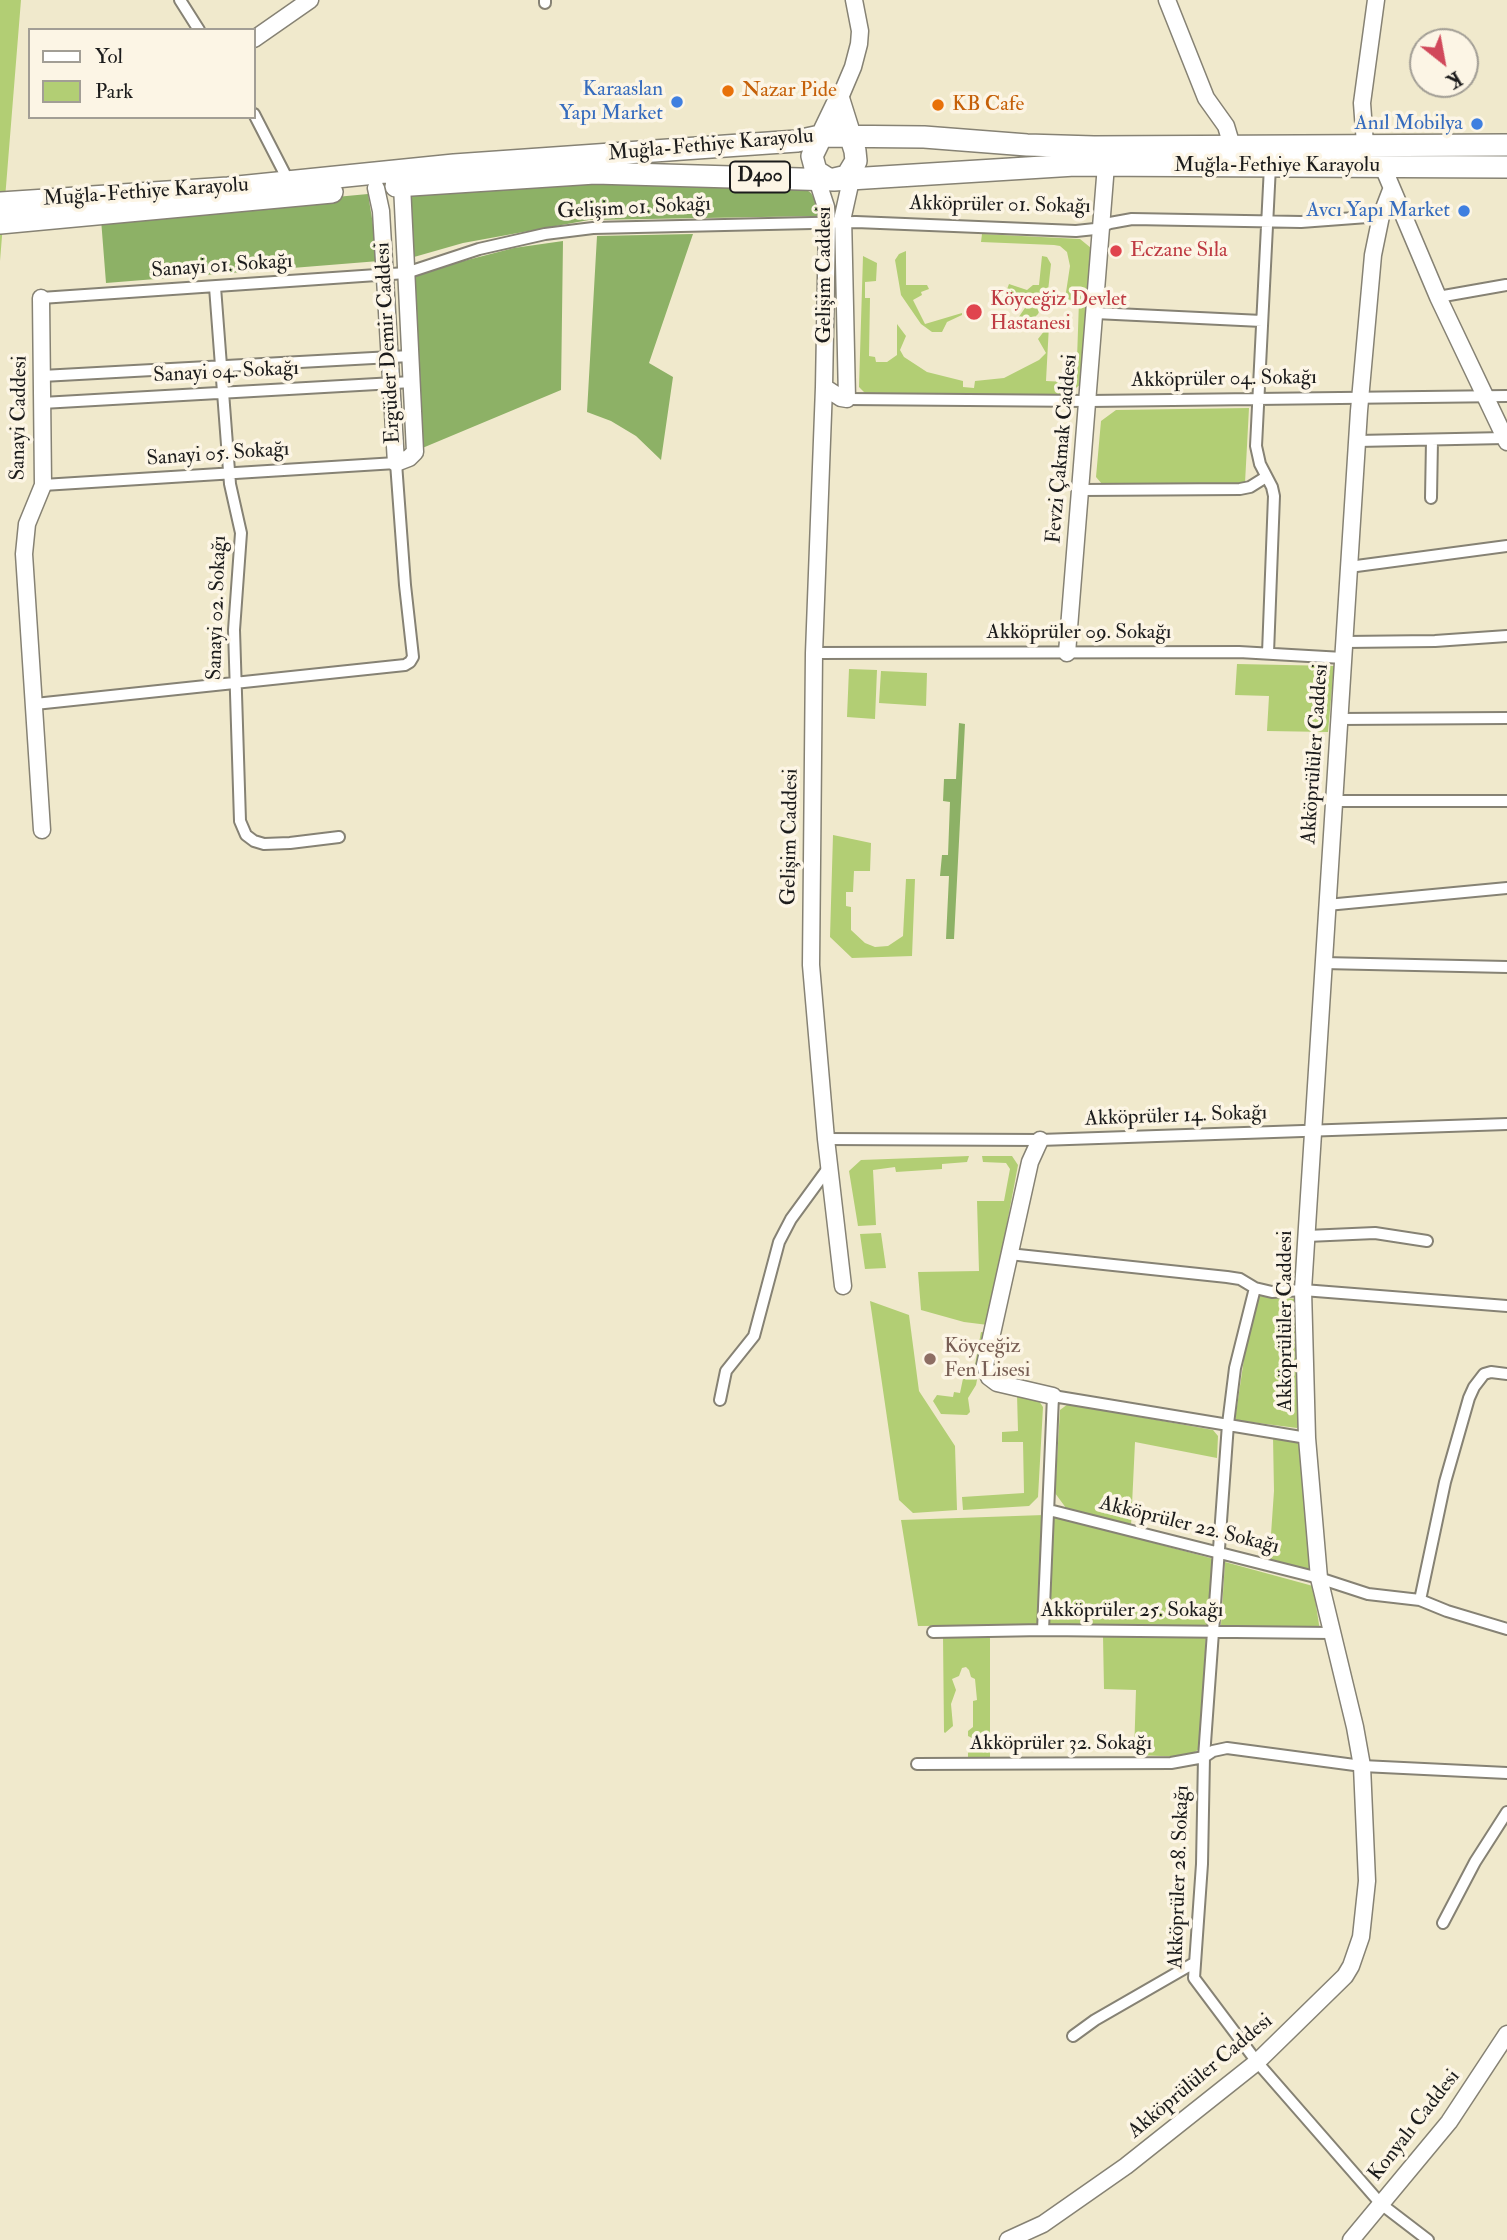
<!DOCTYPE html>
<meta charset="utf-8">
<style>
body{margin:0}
#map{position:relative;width:1507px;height:2240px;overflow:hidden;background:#f0e9cc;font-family:"IM FELL Double Pica",serif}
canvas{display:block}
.legend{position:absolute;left:28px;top:28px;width:228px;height:91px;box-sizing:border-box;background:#fcf5e5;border:2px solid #a29e95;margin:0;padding:9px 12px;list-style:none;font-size:21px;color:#1c1c1c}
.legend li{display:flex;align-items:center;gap:14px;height:35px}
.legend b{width:35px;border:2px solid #a29e95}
.north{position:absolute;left:1409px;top:28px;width:70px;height:70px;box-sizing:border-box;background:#fcf5e5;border:2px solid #a29e95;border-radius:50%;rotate:149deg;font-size:19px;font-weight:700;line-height:28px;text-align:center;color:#1c1c1c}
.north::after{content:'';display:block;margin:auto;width:24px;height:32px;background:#d1495b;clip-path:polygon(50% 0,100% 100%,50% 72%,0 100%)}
</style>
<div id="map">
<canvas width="1507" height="2240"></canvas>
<ul class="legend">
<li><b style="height:9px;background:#fff"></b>Yol</li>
<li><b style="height:19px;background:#b2ce74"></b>Park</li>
</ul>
<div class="north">K</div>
</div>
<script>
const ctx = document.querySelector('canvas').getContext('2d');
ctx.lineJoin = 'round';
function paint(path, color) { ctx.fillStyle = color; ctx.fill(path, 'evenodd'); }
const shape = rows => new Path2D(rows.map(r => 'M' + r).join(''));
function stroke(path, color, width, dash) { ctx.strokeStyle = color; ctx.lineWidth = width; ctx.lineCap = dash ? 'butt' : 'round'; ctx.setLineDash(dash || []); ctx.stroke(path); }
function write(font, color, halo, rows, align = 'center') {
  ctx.font = font + ' "IM FELL Double Pica",serif'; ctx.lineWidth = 7; ctx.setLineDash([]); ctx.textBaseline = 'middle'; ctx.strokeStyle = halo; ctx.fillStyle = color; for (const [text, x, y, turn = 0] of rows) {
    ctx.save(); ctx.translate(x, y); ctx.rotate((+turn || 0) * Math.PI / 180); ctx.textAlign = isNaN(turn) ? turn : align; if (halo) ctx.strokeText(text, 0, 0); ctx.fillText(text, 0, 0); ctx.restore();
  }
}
paint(shape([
 [0,0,21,0,0,261],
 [982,234,1080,239,1091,248,1081,384,1067,395,865,393,859,387,863,256,877,263,876,281,865,282,865,298,870,298,869,356,875,357,876,362,887,362,897,355,897,324,906,336,900,350,904,357,927,372,963,381,963,387,974,388,975,381,1004,378,1039,360,1046,353,1038,339,1049,325,1046,381,1067,382,1067,365,1070,365,1071,359,1077,359,1079,301,1065,299,1070,266,1067,252,1060,246,1054,245,981,242],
 [906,251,906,285,927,285,929,289,921,292,922,295,913,300,925,324,962,313,962,315,947,322,942,332,932,332,921,324,901,295,895,260,899,254],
 [1042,256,1047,257,1051,264,1048,291,1038,314,1020,332,1012,327,1029,302,1006,292,1009,284,1027,290,1033,285,1039,285],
 [1249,408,1245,483,1102,484,1096,477,1101,421,1116,410],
 [1237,664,1334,666,1328,732,1267,731,1269,696,1235,695],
 [849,669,877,670,875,719,847,717],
 [881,671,927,673,926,706,879,703],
 [833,835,871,843,870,871,854,871,853,892,846,892,846,906,851,907,851,930,865,943,875,947,888,946,903,936,906,879,915,879,912,956,852,958,830,937],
 [969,1156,967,1162,942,1164,942,1169,896,1172,895,1167,873,1170,876,1225,858,1226,849,1171,861,1160],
 [982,1156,1012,1156,1018,1165,988,1325,964,1322,921,1310,918,1272,979,1271,977,1201,1004,1201,1010,1169,1006,1163,983,1162],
 [881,1233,886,1268,865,1269,860,1234],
 [1259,1296,1298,1299,1301,1423,1297,1428,1235,1420,1245,1352],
 [870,1301,909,1315,919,1391,955,1446,957,1510,913,1513,899,1500],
 [981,1332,986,1333,976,1385,968,1398,970,1412,967,1415,941,1414,933,1401,937,1395,953,1397,954,1392,960,1393,965,1369,974,1370],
 [1017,1394,1037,1398,1043,1407,1038,1497,1029,1506,963,1510,962,1497,1024,1493,1023,1442,1002,1442,1002,1432,1018,1431],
 [1068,1404,1213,1430,1218,1436,1217,1458,1135,1442,1131,1526,1066,1508,1055,1493,1060,1410],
 [1273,1437,1303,1441,1311,1571,1269,1563,1274,1491],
 [1044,1515,1039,1625,918,1626,901,1520],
 [1053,1516,1214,1559,1208,1626,1048,1626],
 [1225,1562,1313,1586,1320,1631,1221,1625],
 [943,1636,990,1636,990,1758,968,1758,968,1753,975,1746,972,1738,968,1736,968,1731,973,1727,973,1701,977,1700,975,1679,971,1677,969,1670,966,1667,962,1668,959,1676,952,1679,956,1690,951,1704,953,1726,945,1733,944,1732],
 [1103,1636,1206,1637,1199,1749,1188,1757,1134,1755,1136,1690,1104,1689]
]), '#b2ce74');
paint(shape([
 [560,182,804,188,811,193,816,202,819,216,589,220,463,243,414,257,411,194],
 [368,194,379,261,106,283,101,219],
 [693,234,649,363,673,377,661,460,636,436,611,421,587,412,597,236],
 [563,241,561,390,420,449,413,274,514,248],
 [959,723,965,724,954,939,946,939,949,876,940,876,942,855,948,855,950,802,943,801,944,779,956,779]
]), '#8db166');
const street = shape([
 [180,0,199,30],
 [545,0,545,3],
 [254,114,289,182],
 [215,287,230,484,241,533,234,630,240,821,246,835,254,841,264,844,290,843,339,837],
 [1438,297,1506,285],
 [41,298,406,273,479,249,545,234,593,228,856,222,1076,231,1095,229,1110,223,1132,219,1301,222,1381,216],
 [1095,313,1262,321],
 [42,376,410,356],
 [847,399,1089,401,1507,396],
 [42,403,412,382],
 [1357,441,1505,438],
 [1081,490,1240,489,1250,487,1266,477],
 [1431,498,1432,440],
 [1349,567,1507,546],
 [1345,642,1435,641,1507,636],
 [814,653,1239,652,1343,658],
 [1268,653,1274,496,1272,487,1260,464,1256,446,1270,166],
 [35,704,405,665,410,662,413,657,405,585,396,463,43,485],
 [1338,719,1507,718],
 [1334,801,1507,801],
 [1327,905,1507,888],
 [1323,963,1507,967],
 [826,1139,1040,1140,1507,1124],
 [1307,1236,1375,1233,1427,1241],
 [1009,1254,1227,1277,1240,1279,1255,1288,1272,1292,1303,1290,1507,1306],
 [1255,1288,1235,1368,1228,1424,1204,1757,1202,1864,1194,1978,1257,2062,1381,2204,1428,2240],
 [720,1400,726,1371,754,1336,779,1242,791,1219,829,1167],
 [1049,1510,1319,1578,1368,1594,1420,1600,1447,1611,1507,1629],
 [1420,1600,1445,1482,1469,1398,1474,1387,1484,1374,1491,1372,1507,1374],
 [1043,1630,1053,1396,1307,1438],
 [933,1632,1043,1630,1332,1633],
 [917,1764,1171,1763,1204,1757,1213,1751,1227,1748,1362,1766,1507,1773],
 [1443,1923,1475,1862,1507,1812],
 [1073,2036,1095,2020,1194,1963]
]);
const secondary = shape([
 [1167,0,1206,98,1226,126,1232,146],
 [254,39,310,0],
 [839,100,853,67,859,44,860,31,854,0],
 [1365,144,1362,103,1376,0],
 [1383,167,1438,297,1507,442],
 [814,170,826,207,827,222,824,387,841,398,847,399,843,216,853,171],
 [376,188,381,211,396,463,409,458,415,452,402,185],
 [41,298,43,485,27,524,24,554,42,830],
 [824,387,814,653,811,965,826,1139,843,1286],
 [1067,653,1106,165],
 [1040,1140,1030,1162,985,1365,989,1377,997,1383,1053,1396],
 [1008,2240,1043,2224,1126,2166,1257,2062,1345,1976,1351,1966,1361,1937,1367,1881,1362,1766,1355,1727,1319,1578,1307,1438,1303,1290,1359,411,1373,255,1381,216,1391,190],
 [1351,2240,1449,2122,1507,2034]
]);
const highway = shape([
 [839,100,855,151,856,161,847,176,830,180,816,171,812,156,839,100],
 [396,186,595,173,834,180,1075,165,1507,167],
 [0,203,228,188,454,165,797,141,820,136,924,137,1027,145,1094,147,1507,145],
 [0,223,332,192]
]);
stroke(street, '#868274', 14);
stroke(secondary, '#868274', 19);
stroke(highway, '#868274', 24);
stroke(street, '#fff', 10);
stroke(secondary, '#fff', 16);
stroke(highway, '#fff', 21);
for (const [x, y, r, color] of [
 [728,91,7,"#e8710a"],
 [677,102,7,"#3f7fe0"],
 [938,105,7,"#e8710a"],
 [1477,124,7,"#3f7fe0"],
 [1464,211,7,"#3f7fe0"],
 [1116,251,7,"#e0444e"],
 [974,312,9,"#e0444e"],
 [930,1359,7,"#8d6e63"]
]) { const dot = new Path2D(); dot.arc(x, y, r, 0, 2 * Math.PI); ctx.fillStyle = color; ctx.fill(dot); stroke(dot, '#fcf5e5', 2.5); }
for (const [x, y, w] of [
 [760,177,60]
]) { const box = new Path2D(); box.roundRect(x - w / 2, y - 15.5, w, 31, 5); ctx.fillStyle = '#fcf5e5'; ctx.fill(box); stroke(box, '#1c1c1c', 2); }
write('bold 19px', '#1c1c1c', null, [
 ["D400",760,177]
]);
write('21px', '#366cbe', '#fcf5e5', [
 ["Karaaslan",663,90],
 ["Yapı Market",663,114],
 ["Anıl Mobilya",1463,124],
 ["Avcı Yapı Market",1450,211]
], 'right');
write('21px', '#c56008', '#fcf5e5', [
 ["Nazar Pide",742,91],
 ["KB Cafe",952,105]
], 'left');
write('21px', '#1c1c1c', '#fcf5e5', [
 ["Muğla-Fethiye Karayolu",711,146,-5],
 ["Muğla-Fethiye Karayolu",1277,166],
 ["Muğla-Fethiye Karayolu",146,193,-4],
 ["Akköprüler 01. Sokağı",1000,206,1],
 ["Gelişim 01. Sokağı",634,209,-3],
 ["Sanayi 01. Sokağı",222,267,-4],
 ["Gelişim Caddesi",825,275,-90],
 ["Ergüder Demir Caddesi",389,343,-93],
 ["Sanayi 04. Sokağı",226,373,-3],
 ["Akköprüler 04. Sokağı",1224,380,-1],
 ["Sanayi Caddesi",20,418,-89],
 ["Fevzi Çakmak Caddesi",1063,449,-85],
 ["Sanayi 05. Sokağı",218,455,-4],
 ["Sanayi 02. Sokağı",218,608,-88],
 ["Akköprüler 09. Sokağı",1079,633],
 ["Akköprülüler Caddesi",1316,754,-86],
 ["Gelişim Caddesi",791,837,-89],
 ["Akköprüler 14. Sokağı",1176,1117,-2],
 ["Akköprülüler Caddesi",1286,1321,-90],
 ["Akköprüler 22. Sokağı",1189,1526,14],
 ["Akköprüler 25. Sokağı",1132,1611],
 ["Akköprüler 32. Sokağı",1061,1744],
 ["Akköprüler 28. Sokağı",1180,1877,-88],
 ["Akköprülüler Caddesi",1201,2077,-40],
 ["Konyalı Caddesi",1415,2126,-52]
]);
write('21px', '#be3a42', '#fcf5e5', [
 ["Eczane Sıla",1130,251],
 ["Köyceğiz Devlet",990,300],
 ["Hastanesi",990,324]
], 'left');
write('21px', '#785e54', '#fcf5e5', [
 ["Köyceğiz",944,1347],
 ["Fen Lisesi",944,1371]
], 'left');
</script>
